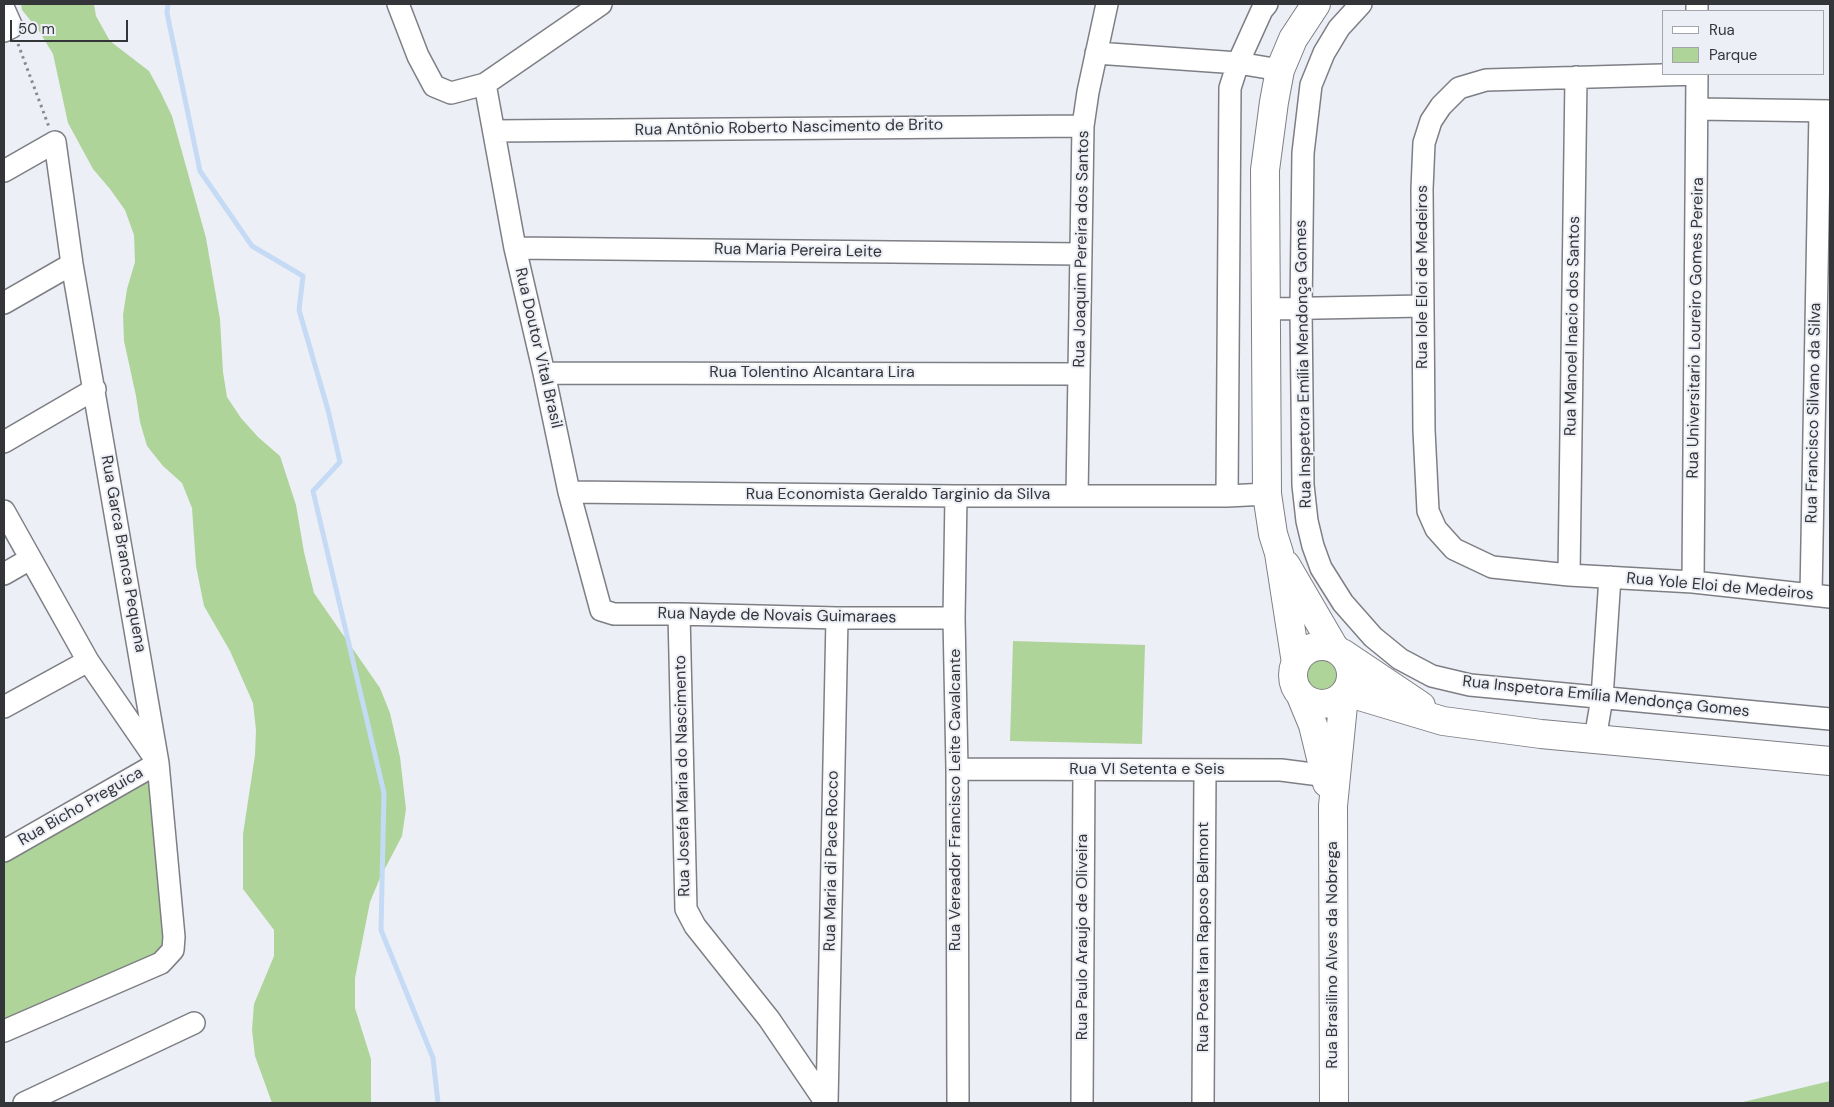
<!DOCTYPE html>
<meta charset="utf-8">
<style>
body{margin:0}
#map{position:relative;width:1834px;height:1107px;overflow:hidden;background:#edeff6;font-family:"DM Sans",sans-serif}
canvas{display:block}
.frame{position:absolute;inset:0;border:5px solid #343538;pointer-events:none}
.legend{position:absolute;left:1662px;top:10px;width:162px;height:65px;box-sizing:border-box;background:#edeff6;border:1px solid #a3a5aa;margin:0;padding:6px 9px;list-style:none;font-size:15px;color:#343538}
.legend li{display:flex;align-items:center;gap:10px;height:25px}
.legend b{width:25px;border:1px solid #a3a5aa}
.scale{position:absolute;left:10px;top:20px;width:118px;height:22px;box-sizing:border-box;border:2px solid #343538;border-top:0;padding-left:6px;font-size:15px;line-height:18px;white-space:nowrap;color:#343538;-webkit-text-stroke:4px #edeff6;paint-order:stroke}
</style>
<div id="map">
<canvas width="1834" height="1107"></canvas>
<div class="frame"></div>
<ul class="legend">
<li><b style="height:6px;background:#fff"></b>Rua</li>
<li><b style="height:14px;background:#afd49a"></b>Parque</li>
</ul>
<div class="scale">50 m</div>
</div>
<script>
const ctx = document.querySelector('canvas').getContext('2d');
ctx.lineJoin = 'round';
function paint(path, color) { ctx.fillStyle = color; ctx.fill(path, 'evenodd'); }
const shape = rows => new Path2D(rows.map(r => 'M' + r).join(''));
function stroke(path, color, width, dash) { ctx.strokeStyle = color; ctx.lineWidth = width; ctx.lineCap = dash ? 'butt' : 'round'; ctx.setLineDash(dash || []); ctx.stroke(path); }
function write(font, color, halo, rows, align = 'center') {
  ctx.font = font + ' "DM Sans",sans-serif'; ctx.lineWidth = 4; ctx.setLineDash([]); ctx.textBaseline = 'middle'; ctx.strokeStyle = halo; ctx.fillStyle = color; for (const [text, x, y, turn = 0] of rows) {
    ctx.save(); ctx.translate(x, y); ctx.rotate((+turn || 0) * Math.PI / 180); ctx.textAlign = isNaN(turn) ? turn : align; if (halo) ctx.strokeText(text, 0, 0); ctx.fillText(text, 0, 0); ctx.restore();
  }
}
paint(shape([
 [21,4,94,4,96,16,110,41,149,71,161,93,172,116,206,238,220,319,223,372,227,397,241,418,258,437,280,456,296,505,304,552,314,593,380,688,390,713,400,757,406,809,402,836,380,878,370,902,355,978,355,1008,371,1059,371,1103,272,1103,255,1056,252,1030,254,1004,274,956,274,930,243,889,243,834,255,755,256,730,253,703,230,651,204,606,196,566,192,508,182,483,163,466,147,446,140,422,136,396,124,341,123,315,127,289,135,262,134,235,125,210,110,189,93,169,68,123,53,54,39,31,22,10],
 [1013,641,1145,645,1142,744,1010,741],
 '1304 675a18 18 0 1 1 36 0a18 18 0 1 1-36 0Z',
 [150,758,182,942,4,1022,4,845],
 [1830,1081,1830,1103,1739,1103]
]), '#afd49a');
stroke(shape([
 [168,4,167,13,200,171,252,246,303,276,299,310,328,410,340,462,313,491,384,793,381,930,433,1058,438,1103]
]), '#c5daf4', 5);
const minor = shape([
 [398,4,418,56,434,86,451,93,485,84,601,4],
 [1267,4,1262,10,1238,63,1230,88,1227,496,1267,494],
 [1361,4,1339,28,1324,53,1311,85,1303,153,1301,309,1303,485,1307,521,1313,546,1321,568,1343,603,1373,637,1400,659,1432,676,1470,685,1830,719],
 [4,9,12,27,4,31],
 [1697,11,1697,4],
 [1096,53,1238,63,1280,70],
 [1697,74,1486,80,1459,88,1441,106,1431,121,1424,143,1422,189,1424,430,1428,511,1436,529,1454,549,1492,567,1569,575,1693,582,1830,597],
 [485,84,515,248,544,373,569,492,601,610,614,614,679,614,837,618,954,618],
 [1698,109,1830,111],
 [495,131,1083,126],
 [4,171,55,142,72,264,158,763,174,937,173,950,161,963,4,1031],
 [515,248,1081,254],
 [4,303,72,264],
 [1265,309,1423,306],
 [544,373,1079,374],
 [4,442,95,389],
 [569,492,956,496,1227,496],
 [956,496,954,618,957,769,958,1103],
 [1077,496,1083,126,1088,92,1107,4],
 [4,511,88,661,154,757],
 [4,574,30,559],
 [1569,575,1576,77],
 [1693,582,1697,74],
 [1811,595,1820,111],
 [679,614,686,909,695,926,769,1019,826,1103],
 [4,707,88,661],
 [1595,739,1602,698,1610,577],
 [957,769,1281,770,1320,775,1334,784],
 [4,851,158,763],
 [24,1103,194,1023],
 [827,1103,837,618],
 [1082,1103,1084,770],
 [1203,1103,1205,771]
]);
const major = shape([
 [1286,565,1335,649],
 '1293 675a29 29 0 1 1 58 0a29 29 0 1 1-58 0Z',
 [1342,653,1421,706],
 [1296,663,1279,553,1273,534,1267,494,1265,170,1274,102,1280,70,1293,39,1316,4],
 [1346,692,1443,721,1541,734,1830,761],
 [1301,696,1313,725,1327,783],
 [1334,1103,1333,806,1344,695]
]);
stroke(minor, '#7e7f85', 24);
stroke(major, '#7e7f85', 30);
stroke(shape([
 [18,44,49,127]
]), '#888a8f', 3, [2.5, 4]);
stroke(minor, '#fff', 21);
stroke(major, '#fff', 28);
write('16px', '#343538', '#edeff6', [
 ["Rua Antônio Roberto Nascimento de Brito",789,128,-1],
 ["Rua Joaquim Pereira dos Santos",1082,249,-89],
 ["Rua Maria Pereira Leite",798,251,1],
 ["Rua Iole Eloi de Medeiros",1423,277,-90],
 ["Rua Manoel Inacio dos Santos",1573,326,-89],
 ["Rua Universitario Loureiro Gomes Pereira",1696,328,-89],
 ["Rua Doutor Vital Brasil",538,348,77],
 ["Rua Inspetora Emília Mendonça Gomes",1304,364,-91],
 ["Rua Tolentino Alcantara Lira",812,373],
 ["Rua Francisco Silvano da Silva",1814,413,-89],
 ["Rua Economista Geraldo Targinio da Silva",898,495],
 ["Rua Garca Branca Pequena",123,554,80],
 ["Rua Yole Eloi de Medeiros",1720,587,5],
 ["Rua Nayde de Novais Guimaraes",777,616,1],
 ["Rua Inspetora Emília Mendonça Gomes",1606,697,6],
 ["Rua VI Setenta e Seis",1147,770],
 ["Rua Josefa Maria do Nascimento",683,776,-91],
 ["Rua Vereador Francisco Leite Cavalcante",956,800,-90],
 ["Rua Bicho Preguica",81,807,-30],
 ["Rua Maria di Pace Rocco",832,861,-89],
 ["Rua Paulo Araujo de Oliveira",1083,937,-90],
 ["Rua Poeta Iran Raposo Belmont",1204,937,-90],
 ["Rua Brasilino Alves da Nobrega",1333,955,-90]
]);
</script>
